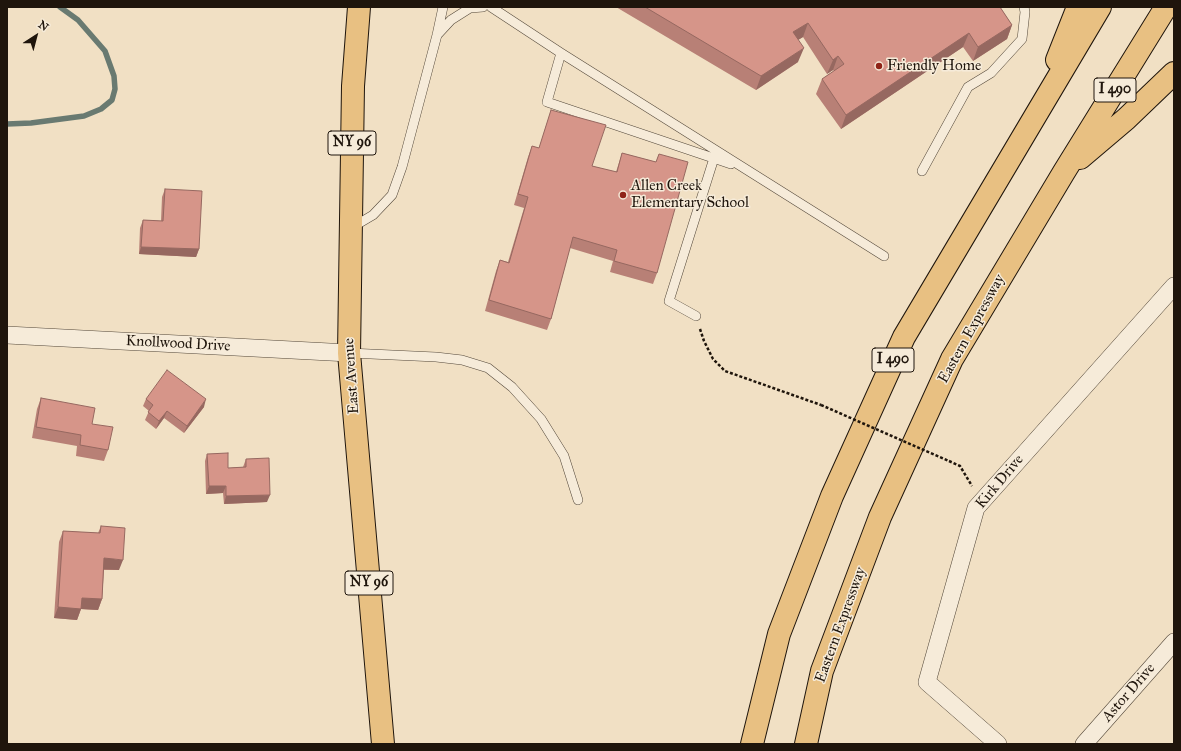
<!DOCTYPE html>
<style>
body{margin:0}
#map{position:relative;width:1181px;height:751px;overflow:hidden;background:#f1e0c4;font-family:"IM FELL Great Primer",serif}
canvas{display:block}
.frame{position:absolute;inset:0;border:8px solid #1f150c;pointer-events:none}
.north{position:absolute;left:16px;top:16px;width:40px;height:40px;-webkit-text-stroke:3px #f6ebd9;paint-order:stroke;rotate:36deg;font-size:11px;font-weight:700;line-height:16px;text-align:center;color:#1f150c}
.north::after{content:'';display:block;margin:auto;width:14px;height:18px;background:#1f150c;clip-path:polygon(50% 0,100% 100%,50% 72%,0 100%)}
</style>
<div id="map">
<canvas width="1181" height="751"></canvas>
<div class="frame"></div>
<div class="north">N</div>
</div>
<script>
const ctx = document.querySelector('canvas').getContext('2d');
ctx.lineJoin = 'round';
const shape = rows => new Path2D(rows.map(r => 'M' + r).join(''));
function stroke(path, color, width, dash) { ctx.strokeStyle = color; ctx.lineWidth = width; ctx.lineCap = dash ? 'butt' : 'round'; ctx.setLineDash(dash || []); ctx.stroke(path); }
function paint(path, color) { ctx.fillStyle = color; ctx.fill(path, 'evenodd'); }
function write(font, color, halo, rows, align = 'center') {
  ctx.font = font + ' "IM FELL Great Primer",serif'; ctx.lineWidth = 3; ctx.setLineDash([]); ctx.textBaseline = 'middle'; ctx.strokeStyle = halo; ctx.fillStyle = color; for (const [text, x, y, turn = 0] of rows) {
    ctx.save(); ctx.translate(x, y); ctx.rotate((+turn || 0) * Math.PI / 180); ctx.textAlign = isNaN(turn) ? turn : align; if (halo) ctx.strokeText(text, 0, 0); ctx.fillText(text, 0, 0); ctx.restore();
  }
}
stroke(shape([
 [7,124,31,123,84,116,101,109,112,100,115,89,114,76,105,51,78,20,60,7]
]), '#697a71', 5.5);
const lane = shape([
 [491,7,561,53,884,256],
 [438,34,451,20,470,8,483,7],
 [561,53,547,102,731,164],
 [922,171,968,87,991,73,1022,39,1025,12,1024,7],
 [351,228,373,215,392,195,402,167,437,35,443,7],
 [696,316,669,301,714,158],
 [349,353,436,357,462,360,488,368,512,387,541,419,564,456,578,500]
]);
const street = shape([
 [7,335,349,353],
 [998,744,927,682,976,508,1174,286],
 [1084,744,1174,642]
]);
const primary = shape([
 [359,7,353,86,349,353,383,744]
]);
const highway = shape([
 [1057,60,1078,7],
 [1080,158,1126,119,1174,73],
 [752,744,779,634,832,496,904,337,1100,7],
 [806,744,822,671,880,517,952,359,1064,172,1166,7]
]);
stroke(lane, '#54483a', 10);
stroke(street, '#54483a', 18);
stroke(primary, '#1f150c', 24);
stroke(highway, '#1f150c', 24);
stroke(shape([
 [700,329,704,341,713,359,725,371,821,405],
 [949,461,960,466,972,486]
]), '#1f150c', 2.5, [3, 2]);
stroke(lane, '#f6ebd9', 9);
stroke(street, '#f6ebd9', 17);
stroke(primary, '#e8c082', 22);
stroke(highway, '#e8c082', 22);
stroke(shape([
 [821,405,949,461]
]), '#1f150c', 2.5, [3, 2]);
paint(shape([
 [616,7,1000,7,1012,25,1007,39,973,61,963,47,841,129,816,94,822,79,834,71,833,70,827,74,803,37,798,40,798,62,756,90],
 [551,110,592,166,616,172,622,153,656,162,659,154,657,273,653,284,610,272,613,261,570,248,551,319,547,330,485,311,496,271,500,260,508,262,524,208,514,205,528,157,532,146,539,148],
 [165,189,199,249,196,257,139,254,140,228,143,220,161,221,162,197],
 [41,398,92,424,108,450,104,461,76,456,77,446,32,438,37,409],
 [146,399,204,407,184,433,164,418,156,429,145,420,149,411,143,406],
 [207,454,228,468,243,467,246,459,267,502,224,504,223,493,206,494,205,461],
 [101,526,119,570,104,570,102,599,98,610,81,609,77,620,54,618,59,542,63,531,98,533]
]), '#b88076');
paint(shape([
 [808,23,803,37,788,46,793,32],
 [1012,25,1007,39,973,61,978,47],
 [969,33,963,47,841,129,846,115],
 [804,48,798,62,756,90,761,76],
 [838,56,833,70,827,74,833,60],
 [141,247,199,249,196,257,139,254],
 [206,399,204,407,184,433,187,426],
 [167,411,164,418,156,429,159,421],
 [209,486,226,486,223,493,206,494],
 [270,495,267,502,224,504,226,496],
 [104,558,123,560,119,570,100,569],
 [82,598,102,599,98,610,81,609,77,620,54,618,58,607]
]), '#966860');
const building = shape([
 [645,7,1000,7,1012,25,978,47,969,33,846,115,822,79,844,64,838,56,833,60,808,23,793,32,804,48,761,76,645,7],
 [551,110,606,125,592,166,617,172,622,153,656,162,659,154,688,162,657,273,614,261,617,250,573,237,551,319,489,300,500,260,509,263,528,197,518,194,532,146,539,148,551,110],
 [165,189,202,191,199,249,141,247,143,220,163,221,165,189],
 [167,370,206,399,187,426,167,411,159,421,148,412,153,405,146,399,167,370],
 [41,398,95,408,92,424,113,427,108,450,80,445,81,435,36,427,41,398],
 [228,453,228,468,246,467,246,459,269,458,270,495,226,496,226,486,209,486,207,454,228,453],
 [101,526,125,528,123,560,104,558,102,599,82,598,81,609,58,607,63,531,100,533,101,526]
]);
paint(building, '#d69589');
stroke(building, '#966860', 1);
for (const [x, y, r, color] of [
 [879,66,4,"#8f2418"],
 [623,195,4,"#8f2418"]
]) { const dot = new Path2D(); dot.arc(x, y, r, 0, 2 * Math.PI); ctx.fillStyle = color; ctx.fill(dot); stroke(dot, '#f6ebd9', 1.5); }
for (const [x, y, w] of [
 [1115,90,42],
 [352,143,48],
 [893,360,42],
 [369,583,48]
]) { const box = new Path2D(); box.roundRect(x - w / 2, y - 12, w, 24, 3); ctx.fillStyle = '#f6ebd9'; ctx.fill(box); stroke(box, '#1f150c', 1); }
write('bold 14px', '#1f150c', null, [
 ["I 490",1115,90],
 ["NY 96",352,143],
 ["I 490",893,360],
 ["NY 96",369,583]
]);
write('15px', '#1f150c', '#f6ebd9', [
 ["Friendly Home",887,66],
 ["Allen Creek",631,186],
 ["Elementary School",631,203]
], 'left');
write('15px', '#1f150c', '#f6ebd9', [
 ["Eastern Expressway",972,329,-61],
 ["Knollwood Drive",178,344,3],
 ["East Avenue",352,376,-94],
 ["Kirk Drive",1000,482,-50],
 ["Eastern Expressway",841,625,-70],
 ["Astor Drive",1129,693,-49]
]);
</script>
